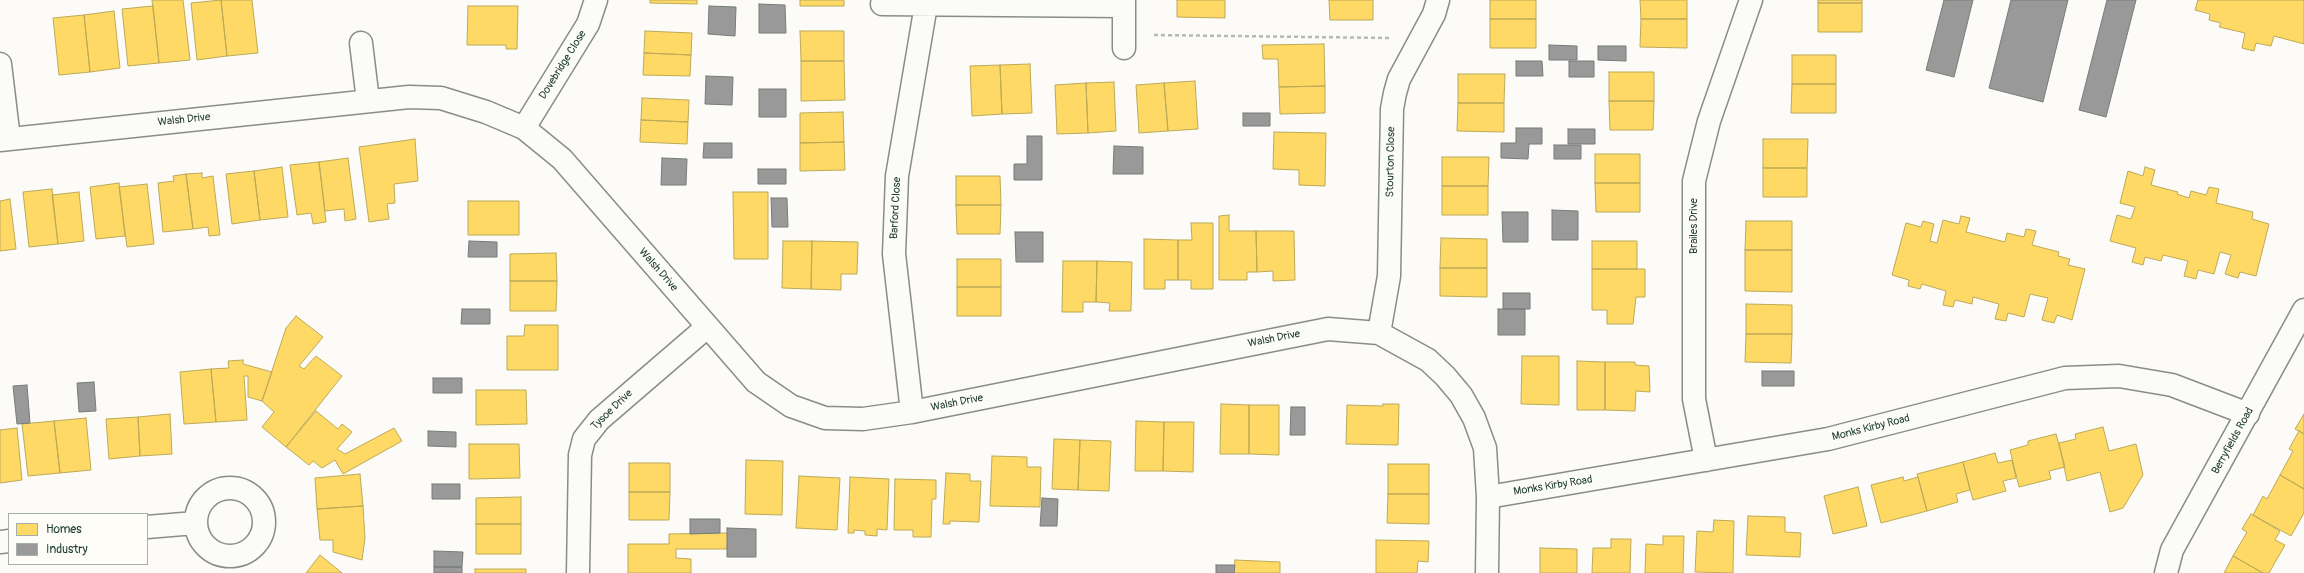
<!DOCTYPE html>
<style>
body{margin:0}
#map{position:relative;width:2304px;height:573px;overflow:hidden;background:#fcfbf8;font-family:Pangolin,sans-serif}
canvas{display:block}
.legend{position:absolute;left:8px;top:513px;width:140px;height:52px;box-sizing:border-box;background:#fdfcf7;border:1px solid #a4b0a9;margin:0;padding:5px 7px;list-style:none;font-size:12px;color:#1f3d34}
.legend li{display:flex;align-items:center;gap:8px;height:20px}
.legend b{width:20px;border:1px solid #a4b0a9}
</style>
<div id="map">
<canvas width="2304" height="573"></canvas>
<ul class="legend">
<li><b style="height:11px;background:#ffd966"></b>Homes</li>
<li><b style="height:11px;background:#999"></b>Industry</li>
</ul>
</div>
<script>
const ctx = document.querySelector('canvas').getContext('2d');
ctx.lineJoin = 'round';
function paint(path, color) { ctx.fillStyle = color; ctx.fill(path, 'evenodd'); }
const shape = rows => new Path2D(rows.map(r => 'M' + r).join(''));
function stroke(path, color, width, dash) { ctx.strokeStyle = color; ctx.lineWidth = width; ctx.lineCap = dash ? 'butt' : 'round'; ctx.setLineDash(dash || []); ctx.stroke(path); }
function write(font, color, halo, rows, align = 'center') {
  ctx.font = font + ' Pangolin,sans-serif'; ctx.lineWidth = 4; ctx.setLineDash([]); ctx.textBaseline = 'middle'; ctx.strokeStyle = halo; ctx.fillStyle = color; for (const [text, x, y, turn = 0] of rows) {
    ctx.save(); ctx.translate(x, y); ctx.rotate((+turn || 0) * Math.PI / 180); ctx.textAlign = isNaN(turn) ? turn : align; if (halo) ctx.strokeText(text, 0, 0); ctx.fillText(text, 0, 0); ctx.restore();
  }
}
const homes = shape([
 [152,0,183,0,190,60,159,63,152,0],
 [221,0,227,56,197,60,191,3,221,0],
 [221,0,252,0,258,53,227,56,221,0],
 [650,0,697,0,697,4,650,3,650,0],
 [800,0,844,0,844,6,800,6,800,0],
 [1177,0,1225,0,1225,18,1177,17,1177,0],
 [1329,0,1373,0,1373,20,1330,20,1329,0],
 [1490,0,1536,0,1536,19,1490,19,1490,0],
 [1640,0,1687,0,1687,19,1641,19,1640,0],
 [1818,0,1862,0,1862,3,1818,3,1818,0],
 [2198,0,2304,0,2304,44,2274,36,2271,46,2256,43,2254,51,2242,48,2245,33,2219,27,2221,23,2209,20,2210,14,2195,10,2198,0],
 [1818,3,1862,3,1862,32,1818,32,1818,3],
 [153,6,159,63,128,66,122,9,153,6],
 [468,6,518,6,517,49,506,49,506,45,467,45,468,6],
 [114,11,120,68,90,72,84,15,114,11],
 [84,15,90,72,59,75,53,18,84,15],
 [1490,19,1536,19,1536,48,1490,48,1490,19],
 [1641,19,1687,19,1687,48,1640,47,1641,19],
 [645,31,692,33,691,55,644,53,645,31],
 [800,31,844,31,844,61,801,61,800,31],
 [1324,44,1325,86,1279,87,1278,59,1263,59,1262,45,1324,44],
 [644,53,691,55,690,76,643,75,644,53],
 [1792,55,1836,55,1836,84,1792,84,1792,55],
 [801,61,844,61,845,100,801,101,801,61],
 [1030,64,1032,113,1002,114,1000,65,1030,64],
 [1000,65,1002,114,972,116,970,66,1000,65],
 [1609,72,1654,72,1654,101,1609,101,1609,72],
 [1458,74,1505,74,1504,103,1458,103,1458,74],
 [1195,81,1198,129,1168,131,1164,83,1195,81],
 [1114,82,1116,131,1088,133,1086,83,1114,82],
 [1086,83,1088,133,1057,134,1055,85,1086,83],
 [1164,83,1168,131,1139,133,1136,85,1164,83],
 [1792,84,1836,84,1836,113,1791,113,1792,84],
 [1325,86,1325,113,1280,114,1279,87,1325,86],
 [642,98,689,100,688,122,641,120,642,98],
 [1609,101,1654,101,1653,130,1610,130,1609,101],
 [1458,103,1504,103,1504,132,1457,131,1458,103],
 [843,112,844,142,800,143,800,113,843,112],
 [641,120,688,122,687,144,640,142,641,120],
 [1274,132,1326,133,1325,186,1299,185,1299,170,1273,169,1274,132],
 [415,139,418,181,394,184,395,203,387,204,389,219,369,222,359,147,415,139],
 [1763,139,1808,139,1807,168,1763,168,1763,139],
 [844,142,845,170,800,171,800,143,844,142],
 [1595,154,1640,154,1640,183,1595,183,1595,154],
 [1442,157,1489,157,1488,186,1442,186,1442,157],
 [348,158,356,219,345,221,344,209,325,211,319,162,348,158],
 [319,162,326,222,313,224,311,213,297,215,290,165,319,162],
 [282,167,288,217,260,220,254,171,282,167],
 [2145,167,2155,170,2151,185,2178,192,2177,194,2189,198,2191,191,2206,195,2209,187,2219,189,2216,203,2253,212,2252,219,2269,224,2256,276,2240,272,2238,278,2225,274,2231,255,2220,252,2214,274,2198,270,2196,279,2184,276,2188,261,2163,255,2161,261,2145,257,2143,265,2132,262,2136,248,2110,241,2117,215,2131,219,2135,207,2120,203,2128,171,2143,176,2145,167],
 [1763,168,1807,168,1807,197,1763,197,1763,168],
 [254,171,260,220,232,224,226,174,254,171],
 [202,173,202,178,213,176,220,235,209,236,208,227,193,229,186,174,202,173],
 [186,174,193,229,163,232,158,183,174,181,173,176,186,174],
 [956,176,1000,176,1001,205,956,205,956,176],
 [119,183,125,236,96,239,90,187,119,183],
 [1595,183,1640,183,1640,212,1596,212,1595,183],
 [147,184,154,244,127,247,119,187,147,184],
 [1442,186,1488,186,1488,215,1442,215,1442,186],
 [52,189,58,244,29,247,23,192,52,189],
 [79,192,84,241,58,244,52,195,79,192],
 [733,192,768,192,768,259,734,259,733,192],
 [10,199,16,249,0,251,0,201,10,199],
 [468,201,519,201,519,235,468,235,468,201],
 [956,205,1001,205,1000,234,957,234,956,205],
 [1229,215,1229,231,1256,231,1257,272,1247,272,1247,280,1219,280,1219,216,1229,215],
 [1961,216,1970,218,1966,232,2005,242,2007,233,2024,237,2026,229,2036,231,2032,245,2059,252,2058,256,2070,259,2068,265,2085,269,2072,320,2057,315,2054,323,2042,320,2048,298,2030,294,2024,317,2008,313,2006,321,1995,319,1999,304,1973,297,1972,304,1955,300,1953,307,1943,305,1946,291,1922,284,1920,289,1908,286,1909,280,1892,275,1906,223,1921,227,1923,221,1934,224,1930,241,1937,243,1943,220,1959,224,1961,216],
 [1746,221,1792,221,1792,250,1745,250,1746,221],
 [1191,223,1213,223,1213,289,1191,289,1191,280,1178,280,1178,240,1192,240,1191,223],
 [1256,231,1294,231,1295,280,1273,281,1273,271,1257,272,1256,231],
 [1441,238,1487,239,1487,268,1440,268,1441,238],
 [1144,239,1178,240,1178,280,1165,280,1165,289,1144,289,1144,239],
 [783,241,812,241,811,289,782,288,783,241],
 [812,241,858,242,857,274,841,274,841,290,811,289,812,241],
 [1592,241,1637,241,1637,269,1592,269,1592,241],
 [1745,250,1792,250,1792,292,1745,291,1745,250],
 [556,253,557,281,510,281,510,254,556,253],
 [957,259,1001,259,1001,287,957,287,957,259],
 [1063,261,1097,261,1096,302,1083,302,1083,312,1062,312,1063,261],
 [1097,261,1132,262,1131,311,1109,311,1110,303,1096,302,1097,261],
 [1440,268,1487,268,1487,297,1440,296,1440,268],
 [1592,269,1645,269,1645,297,1636,297,1633,324,1607,324,1607,310,1592,310,1592,269],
 [510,281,557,281,556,311,510,311,510,281],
 [957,287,1001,287,1001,316,957,316,957,287],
 [1746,304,1792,305,1792,334,1746,334,1746,304],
 [296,316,323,337,299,366,304,369,316,356,342,376,286,447,262,427,274,412,262,401,286,328,296,316],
 [525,325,558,325,558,370,507,370,507,336,524,336,525,325],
 [1746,334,1792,334,1791,363,1745,362,1746,334],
 [1522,356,1559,356,1559,405,1521,404,1522,356],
 [243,360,243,364,272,372,262,401,248,397,248,376,244,376,247,420,216,422,211,369,229,368,228,361,243,360],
 [1577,361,1605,362,1605,410,1577,410,1577,361],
 [1605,362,1635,362,1635,365,1649,366,1650,392,1636,391,1635,411,1605,410,1605,362],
 [211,369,216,422,184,424,180,372,211,369],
 [476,390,526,390,527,424,476,425,476,390],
 [1221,404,1249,405,1249,454,1220,454,1221,404],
 [1383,404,1399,404,1398,445,1346,444,1347,405,1383,406,1383,404],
 [1249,405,1279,405,1279,455,1249,454,1249,405],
 [316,411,338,429,342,424,352,432,337,449,345,454,394,428,402,441,343,474,335,460,322,468,313,461,309,465,286,447,316,411],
 [170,414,172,454,140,456,138,417,170,414],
 [2304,414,2304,434,2295,429,2304,414],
 [138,417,140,456,109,459,106,419,138,417],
 [86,418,91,470,60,473,54,421,86,418],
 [54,421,60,473,28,476,22,424,54,421],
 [1136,421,1164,422,1163,471,1135,471,1136,421],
 [1164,422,1194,422,1193,472,1163,471,1164,422],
 [2103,427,2109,451,2136,444,2143,475,2123,508,2110,512,2100,472,2067,481,2059,443,2076,439,2075,434,2103,427],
 [17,428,22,480,0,483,0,430,17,428],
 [2299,431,2304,434,2304,489,2280,475,2293,451,2289,449,2299,431],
 [2056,434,2065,467,2049,471,2051,479,2019,487,2010,450,2028,445,2028,441,2056,434],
 [1054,439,1080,440,1078,490,1052,489,1054,439],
 [1080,440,1111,441,1109,491,1078,490,1080,440],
 [469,444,519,444,520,478,469,479,469,444],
 [1995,453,1998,463,2012,460,2016,478,2003,481,2006,491,1973,500,1963,462,1995,453],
 [992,456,1027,457,1027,467,1041,467,1040,507,990,506,992,456],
 [746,460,783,461,782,515,745,514,746,460],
 [1963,462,1970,490,1956,494,1958,502,1927,511,1917,474,1963,462],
 [629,463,670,463,670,492,629,492,629,463],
 [1388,464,1429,464,1429,494,1388,494,1388,464],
 [946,473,970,474,970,481,981,481,979,522,950,521,950,524,943,524,946,473],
 [360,474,363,506,317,509,315,478,360,474],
 [2280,475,2304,489,2304,513,2291,536,2253,515,2263,496,2267,499,2280,475],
 [799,476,840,478,837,530,796,528,799,476],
 [850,477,889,479,887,530,877,529,877,536,865,535,865,531,854,530,854,533,848,533,850,477],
 [1903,477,1904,481,1918,477,1927,511,1881,523,1871,485,1903,477],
 [895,479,936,480,936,499,932,499,931,537,913,537,913,530,894,530,895,479],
 [1858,487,1867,526,1833,534,1824,496,1858,487],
 [629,492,670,492,669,520,629,520,629,492],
 [1388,494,1429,494,1429,524,1387,523,1388,494],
 [521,497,521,524,476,524,476,498,521,497],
 [363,506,365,538,362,560,333,552,333,540,320,540,317,509,363,506],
 [2251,514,2280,531,2275,540,2285,545,2269,573,2263,573,2233,556,2247,532,2242,529,2251,514],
 [1748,516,1785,517,1785,532,1801,533,1800,557,1746,555,1748,516],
 [1714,520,1734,521,1733,573,1695,572,1697,531,1713,532,1714,520],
 [476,524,521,524,521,554,476,554,476,524],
 [728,533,727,549,676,549,676,558,691,559,691,573,628,573,628,544,669,544,669,534,728,533],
 [1663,536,1684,536,1683,573,1645,573,1646,544,1663,545,1663,536],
 [1611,539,1631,539,1630,573,1592,573,1593,548,1611,548,1611,539],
 [1376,540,1429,541,1428,562,1418,561,1417,573,1376,573,1376,540],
 [1540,548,1577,549,1577,573,1540,573,1540,548],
 [320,555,342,573,306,573,320,555],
 [2233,556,2263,573,2224,573,2233,556],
 [1235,560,1280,562,1280,573,1234,573,1235,560],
 [475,569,526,569,526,573,475,573,475,569]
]);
paint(homes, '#ffd966');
stroke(homes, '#bcaa57', 1);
const industry = shape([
 [1944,0,1973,0,1954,77,1926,70,1944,0],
 [2011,0,2068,0,2043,102,1989,88,2011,0],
 [2107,0,2136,0,2106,117,2079,110,2107,0],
 [759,4,785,5,786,33,759,33,759,4],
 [709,6,736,7,735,36,708,34,709,6],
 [1549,45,1577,46,1577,60,1549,60,1549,45],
 [1598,46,1626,46,1626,61,1598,60,1598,46],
 [1516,61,1542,61,1543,76,1516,76,1516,61],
 [1569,61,1594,61,1594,77,1569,77,1569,61],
 [706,76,733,77,732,105,705,104,706,76],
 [759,89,786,89,786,117,759,117,759,89],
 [1243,113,1270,113,1270,126,1243,126,1243,113],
 [1516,128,1542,128,1542,144,1529,144,1528,159,1501,158,1501,143,1516,143,1516,128],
 [1568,129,1595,129,1595,144,1568,144,1568,129],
 [1027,136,1042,136,1042,180,1014,180,1014,164,1027,164,1027,136],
 [704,143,732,143,732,158,703,158,704,143],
 [1554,145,1581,145,1581,159,1554,159,1554,145],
 [1114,146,1143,147,1143,174,1113,174,1114,146],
 [662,158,687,159,686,185,661,185,662,158],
 [758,169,786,169,786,184,758,184,758,169],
 [771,198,787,198,788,227,772,227,771,198],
 [1552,210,1578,211,1578,240,1552,240,1552,210],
 [1502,212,1528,212,1528,242,1503,242,1502,212],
 [1015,232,1043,232,1043,262,1016,262,1015,232],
 [469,241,497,242,497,257,468,257,469,241],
 [1503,293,1530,293,1530,309,1503,309,1503,293],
 [462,309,490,309,490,324,461,324,462,309],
 [1498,309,1525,309,1525,335,1498,335,1498,309],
 [1762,371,1794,371,1794,386,1762,386,1762,371],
 [433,378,462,378,462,393,433,393,433,378],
 [94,382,96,411,79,412,77,383,94,382],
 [27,385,30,423,17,424,13,386,27,385],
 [1291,407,1305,407,1305,435,1290,435,1291,407],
 [428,431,456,432,456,447,428,446,428,431],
 [432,484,460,484,460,499,432,499,432,484],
 [1042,498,1058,499,1057,526,1040,526,1042,498],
 [690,519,720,519,720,533,690,534,690,519],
 [727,528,756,529,756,557,727,557,727,528],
 [434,551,463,552,462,567,434,567,434,551],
 [1216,565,1235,565,1234,573,1216,573,1216,565],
 [434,567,462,567,462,573,434,573,434,567]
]);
paint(industry, '#999');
stroke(industry, '#747d7b', 1);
const street = shape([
 [882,4,1124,6],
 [361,43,368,101],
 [1124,48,1124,0],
 [0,64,9,139],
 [524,128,588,24,596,0],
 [0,140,409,97,441,98,486,112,524,128,562,159,756,382,791,406,825,418,863,419,912,412,1328,329,1379,333,1428,360,1445,376,1461,395,1474,418,1485,448,1488,497,1487,573],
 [1379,333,1389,276,1392,109,1395,93,1399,79,1434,14,1438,0],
 [912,412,894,254,897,176,926,5],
 [1706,460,1694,399,1694,181,1709,121,1751,0],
 '196 522a34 34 0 1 1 68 0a34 34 0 1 1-68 0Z',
 [1488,497,1828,439,2065,378,2119,376,2172,385,2248,414],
 [147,527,195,523],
 [0,542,9,541],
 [578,573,580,455,584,439,599,420,707,327],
 [2166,573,2172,550,2304,310]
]);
stroke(street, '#888d8a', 25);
stroke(shape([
 [1154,35,1389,38]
]), '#b5b8b6', 2.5, [4, 3]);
stroke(street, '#fbfbf9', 22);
write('11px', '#1f3d34', '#fdfcf7', [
 ["Dovebridge Close",563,65,-58],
 ["Walsh Drive",184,120,-6],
 ["Stourton Close",1391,162,-89],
 ["Barford Close",896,208,-87],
 ["Brailes Drive",1694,226,-90],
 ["Walsh Drive",658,270,49],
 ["Walsh Drive",1274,339,-11],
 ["Walsh Drive",957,403,-11],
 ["Tysoe Drive",612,410,-44],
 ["Monks Kirby Road",1871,428,-14],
 ["Berryfields Road",2233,441,-61],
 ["Monks Kirby Road",1553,486,-9]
]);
</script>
